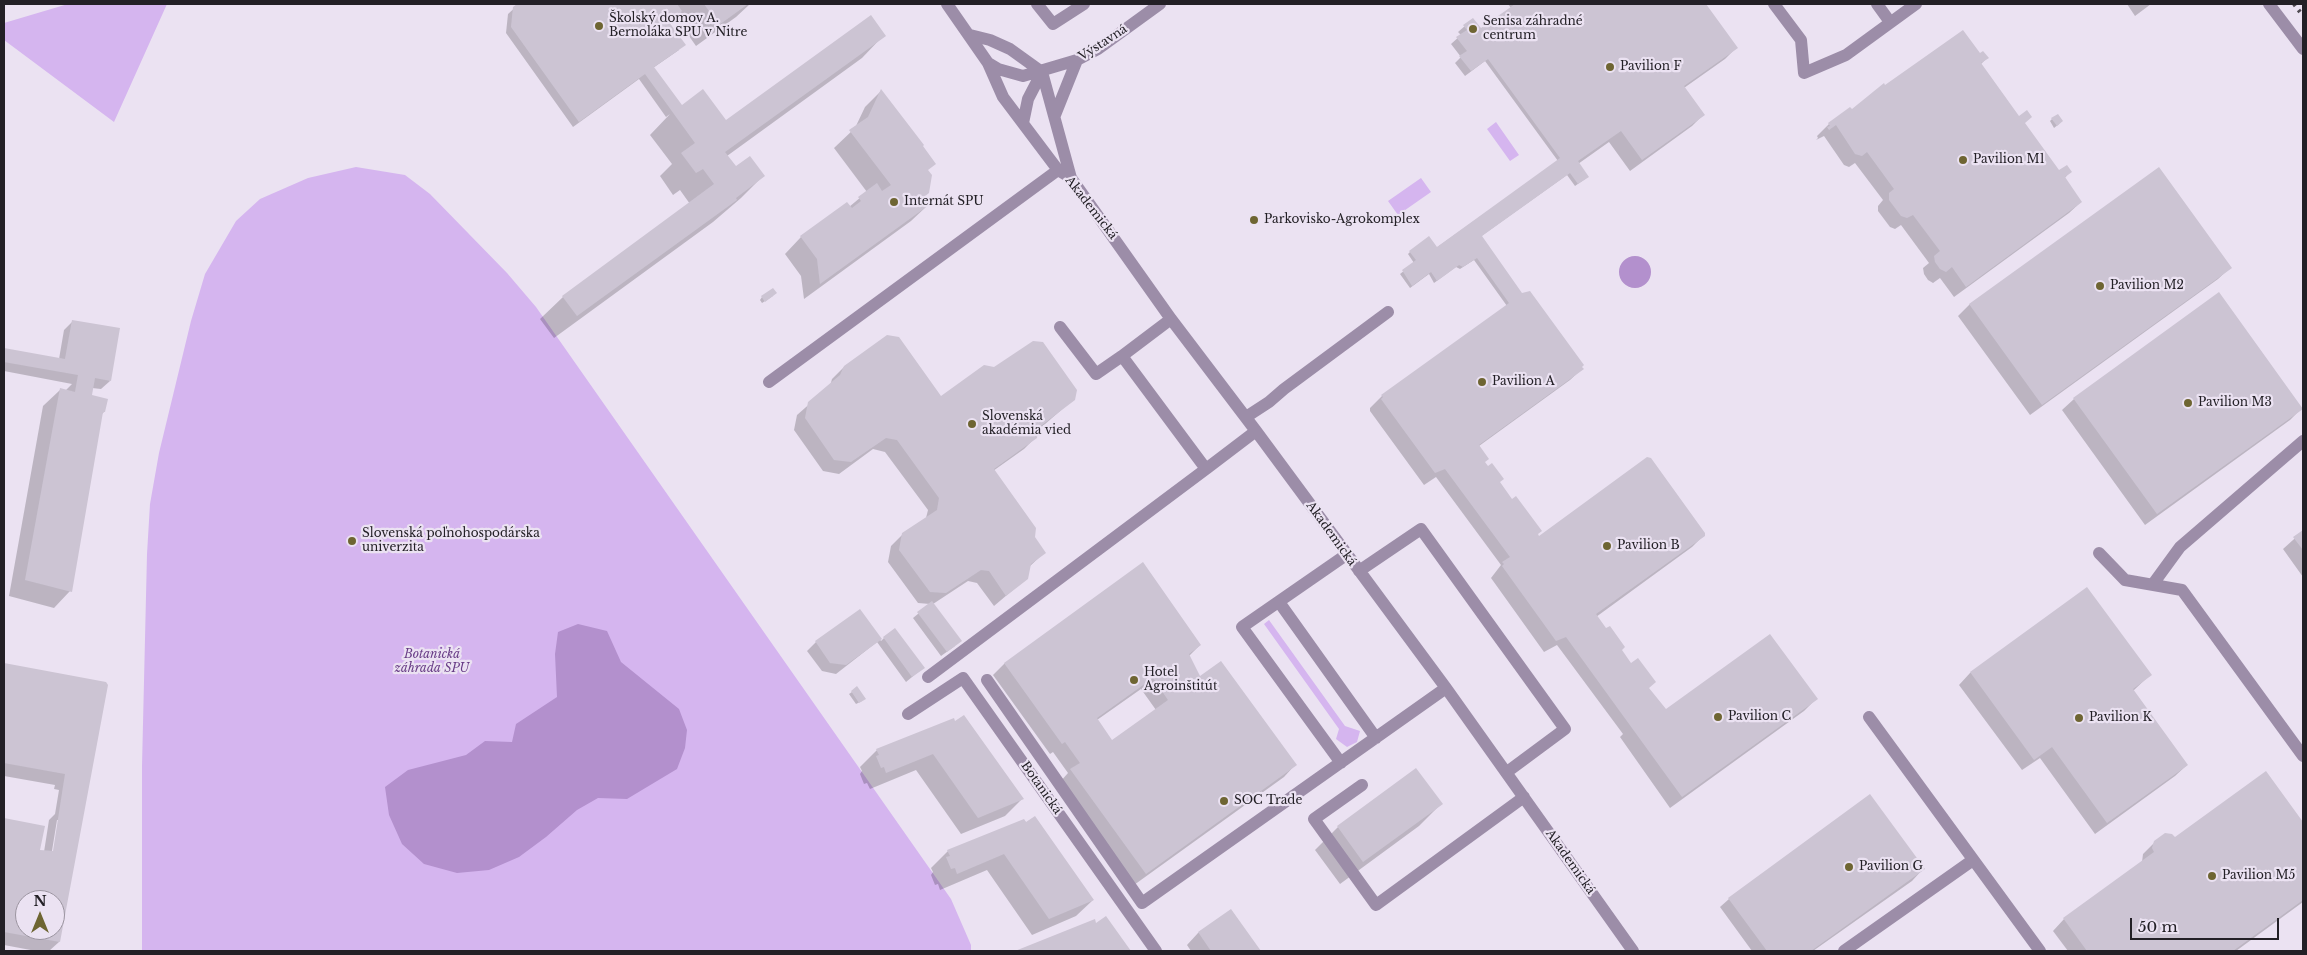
<!DOCTYPE html>
<meta charset="utf-8">
<style>
body{margin:0}
#map{position:relative;width:2307px;height:955px;overflow:hidden;background:#ebe2f2;font-family:"Libre Baskerville",serif}
canvas{display:block}
.frame{position:absolute;inset:0;border:5px solid #232026;pointer-events:none}
.north{position:absolute;left:15px;top:890px;width:50px;height:50px;box-sizing:border-box;background:#ebe2f2;border:1px solid #9b94a0;border-radius:50%;rotate:0deg;font-size:14px;font-weight:700;line-height:20px;text-align:center;color:#232026}
.north::after{content:'';display:block;margin:auto;width:18px;height:22px;background:#6e6532;clip-path:polygon(50% 0,100% 100%,50% 72%,0 100%)}
.scale{position:absolute;left:2130px;top:918px;width:149px;height:22px;box-sizing:border-box;border:2px solid #232026;border-top:0;padding-left:6px;font-size:15px;line-height:18px;white-space:nowrap;color:#232026;-webkit-text-stroke:4px #ebe2f2;paint-order:stroke}
</style>
<div id="map">
<canvas width="2307" height="955"></canvas>
<div class="frame"></div>
<div class="north">N</div>
<div class="scale">50 m</div>
</div>
<script>
const ctx = document.querySelector('canvas').getContext('2d');
ctx.lineJoin = 'round';
function paint(path, color) { ctx.fillStyle = color; ctx.fill(path, 'evenodd'); }
const shape = rows => new Path2D(rows.map(r => 'M' + r).join(''));
function stroke(path, color, width, dash) { ctx.strokeStyle = color; ctx.lineWidth = width; ctx.lineCap = dash ? 'butt' : 'round'; ctx.setLineDash(dash || []); ctx.stroke(path); }
function write(font, color, halo, rows, align = 'center') {
  ctx.font = font + ' "Libre Baskerville",serif'; ctx.lineWidth = 4.5; ctx.setLineDash([]); ctx.textBaseline = 'middle'; ctx.strokeStyle = halo; ctx.fillStyle = color; for (const [text, x, y, turn = 0] of rows) {
    ctx.save(); ctx.translate(x, y); ctx.rotate((+turn || 0) * Math.PI / 180); ctx.textAlign = isNaN(turn) ? turn : align; if (halo) ctx.strokeText(text, 0, 0); ctx.fillText(text, 0, 0); ctx.restore();
  }
}
paint(shape([
 [68,4,167,4,114,122,4,40,4,23],
 [1496,122,1519,155,1510,161,1487,129],
 [356,167,405,175,430,194,507,273,536,307,951,899,971,945,971,951,142,951,142,766,147,554,150,504,159,453,191,321,205,274,236,221,260,199,308,178],
 [1421,178,1431,192,1398,215,1388,201],
 [1269,620,1345,726,1360,731,1357,742,1347,747,1336,739,1339,729,1264,624]
]), '#d5b5ef');
paint(shape([
 '1619 272a16 16 0 1 1 32 0a16 16 0 1 1-32 0Z',
 [578,624,607,631,621,662,679,709,687,730,685,748,677,769,627,799,598,798,577,810,546,837,519,857,489,870,457,873,424,864,402,844,389,815,385,787,408,770,466,755,485,741,512,742,516,724,557,697,555,654,558,632]
]), '#b390cd');
paint(shape([
 [519,4,750,4,736,17,696,46,675,16,668,22,679,50,653,68,682,107,726,121,884,35,862,58,727,156,735,168,763,176,741,198,713,222,554,338,540,319,563,297,690,204,680,190,673,195,660,176,672,164,650,135,670,114,666,117,639,79,573,127,506,33,508,14],
 [1508,4,1705,4,1736,48,1725,59,1684,88,1703,115,1692,126,1630,171,1609,142,1578,164,1585,179,1575,186,1567,175,1480,237,1522,295,1582,369,1570,380,1479,446,1484,462,1499,483,1527,544,1704,535,1692,547,1596,617,1665,711,1816,699,1804,711,1670,808,1620,737,1623,734,1557,645,1544,652,1491,578,1501,565,1436,477,1424,485,1370,411,1370,408,1382,396,1507,306,1474,260,1460,269,1456,267,1434,283,1429,274,1410,288,1400,274,1414,263,1408,254,1410,252,1436,248,1558,161,1485,61,1465,76,1455,63,1461,57,1451,44,1461,35,1458,32,1473,19,1481,30,1511,8],
 [2127,4,2151,4,2135,16],
 [1980,55,1987,58,1980,65,2059,172,2070,172,2064,179,2081,202,2069,213,1954,297,1940,278,1933,283,1928,280,1924,274,1923,268,1929,263,1901,225,1895,229,1890,227,1878,211,1878,206,1883,200,1855,163,1849,167,1844,165,1824,136,1816,140,1818,138,1817,136,1829,124,1850,109,1852,111,1885,87],
 [881,91,927,171,923,198,928,205,911,221,804,299,801,276,785,254,801,237,849,207,867,192,834,148,855,128,865,107],
 [2052,119,2059,124,2054,128,2050,121],
 [2230,268,2218,279,2030,415,1958,316,1970,304],
 [773,296,762,303,760,300,762,297],
 [73,321,110,381,101,389,92,388,90,396,104,412,102,414,70,591,54,608,9,596,43,406,60,390,65,391,72,384,4,371,4,349,59,359,64,330],
 [844,367,941,398,1074,399,1037,431,1036,437,1024,449,993,471,1044,553,1029,567,1027,578,994,606,977,583,968,581,933,604,955,646,941,656,913,618,930,604,918,603,888,562,891,546,903,534,926,518,928,510,885,452,873,449,839,474,823,471,794,430,797,415,830,386,832,379],
 [2074,399,2302,408,2290,420,2145,525,2062,410],
 [2303,531,2303,577,2283,549],
 [2087,589,2150,675,2133,691,2187,765,2175,776,2095,834,2040,758,2022,770,1959,685,1970,673],
 [860,611,881,641,884,638,923,668,906,682,877,642,836,674,822,671,807,651,816,642],
 [1200,645,1189,656,1200,678,1295,765,1284,777,1134,885,1060,782,1068,773,1053,752,1050,754,993,675,1005,663],
 [1141,689,1156,710,1112,742,1097,720],
 [4,665,105,684,59,942,49,951,36,951,4,945,4,820,43,827,39,851,44,852,49,820,55,814,59,790,54,789,55,785,4,776],
 [57,820,59,820,54,858,51,857],
 [25,900,55,900,55,930,25,930],
 [852,692,862,701,856,704,849,694],
 [953,720,1022,799,1005,816,961,834,916,770,870,789,867,783,864,784,860,774,862,771,860,767,877,750],
 [1416,770,1441,804,1419,826,1340,884,1315,850,1338,827],
 [2266,773,2303,824,2303,902,2236,951,2068,951,2053,931,2064,919,2142,862,2143,854,2155,842,2175,839],
 [1024,820,1093,900,1076,916,1032,935,987,870,940,890,938,884,935,885,931,875,933,872,931,868,948,851],
 [1923,869,1912,881,1813,951,1752,951,1720,907,1729,899],
 [1231,910,1260,951,1191,951,1187,945,1198,933],
 [1105,918,1129,951,1019,951,1094,921,1096,925]
]), '#0003');
paint(shape([
 [517,4,677,4,682,11,673,18,667,10,663,14,686,45,654,67,682,105,703,89,726,120,871,15,886,36,725,152,736,166,750,156,765,176,736,198,737,200,577,316,562,296,714,184,703,169,696,173,681,153,695,143,645,74,579,122,511,27,513,7],
 [704,4,748,4,719,25],
 [1515,4,1706,4,1738,48,1684,86,1705,115,1642,160,1621,131,1578,161,1589,177,1578,184,1570,173,1482,236,1522,293,1530,291,1584,365,1582,367,1584,369,1479,445,1489,459,1485,462,1488,466,1492,463,1504,479,1500,482,1512,499,1516,496,1542,531,1538,534,1539,536,1647,457,1651,458,1705,533,1705,536,1596,614,1606,628,1610,626,1625,647,1622,650,1631,663,1638,658,1656,682,1649,688,1666,709,1770,634,1818,699,1682,797,1566,637,1556,641,1502,566,1504,564,1502,562,1510,557,1445,469,1435,473,1381,399,1383,397,1381,395,1509,303,1477,258,1463,267,1459,265,1437,281,1431,272,1412,286,1402,270,1416,260,1409,251,1429,236,1437,247,1560,158,1488,59,1471,71,1459,56,1467,51,1456,37,1467,30,1463,25,1473,18,1481,28],
 [1963,30,1980,53,1983,51,1989,58,1981,63,2019,116,2027,110,2032,117,2025,123,2059,170,2067,165,2072,172,2065,177,2082,202,1966,287,1952,267,1946,272,1940,269,1935,262,1934,256,1940,251,1913,215,1907,218,1901,216,1889,200,1889,193,1894,189,1867,152,1862,156,1855,154,1836,125,1829,130,1827,127,1830,126,1828,123,1850,107,1852,109,1884,83,1885,85],
 [881,89,924,145,923,146,936,164,928,170,932,175,929,193,924,197,929,205,820,284,817,259,800,236,847,202,852,208,861,201,858,197,877,183,882,191,891,185,849,130,868,117],
 [2058,114,2063,121,2057,126,2051,118],
 [2159,167,2232,268,2042,405,1969,304],
 [773,288,777,293,765,302,761,296],
 [2219,292,2303,409,2157,514,2073,398],
 [72,320,120,328,111,381,95,378,92,395,108,399,105,412,103,412,72,592,25,580,60,388,75,392,78,375,4,362,4,348,65,359],
 [887,335,899,337,941,396,984,365,994,367,1033,341,1043,342,1077,390,1075,400,1038,428,1037,438,994,469,1036,528,1035,537,1046,553,1031,564,1028,579,1006,596,989,571,981,570,946,593,930,592,899,550,902,533,937,510,939,498,897,440,886,438,851,462,834,460,805,418,808,402,840,375,844,366],
 [2303,530,2303,550,2293,537],
 [1143,562,1201,645,1189,654,1200,676,1221,661,1297,765,1146,874,1070,769,1080,763,1065,742,1062,744,1004,663],
 [1153,678,1168,700,1112,740,1097,718],
 [2087,587,2152,675,2133,689,2188,765,2107,823,2052,747,2034,760,1970,672],
 [932,601,962,641,947,652,917,612],
 [860,609,882,639,846,665,830,663,815,641],
 [895,628,925,668,912,677,883,637],
 [4,663,106,682,108,685,60,942,4,932,4,818,45,826,40,850,53,851,65,774,4,763],
 [25,900,55,900,55,930,25,930],
 [857,686,866,699,859,703,851,691],
 [964,715,1024,799,978,818,933,754,886,773,884,767,881,768,876,756,879,755,876,749,954,718,955,721],
 [1416,768,1443,804,1363,862,1337,826],
 [2266,771,2303,822,2303,900,2233,951,2087,951,2063,918,2154,852,2152,848,2154,841,2165,833,2172,834,2175,837],
 [1870,794,1925,869,1811,951,1767,951,1728,898],
 [1035,816,1094,900,1049,919,1004,854,957,874,955,868,951,869,946,857,950,856,947,850,1024,819,1026,822],
 [1231,909,1261,951,1211,951,1198,932],
 [1106,916,1131,951,1015,951,1095,919,1096,923]
]), '#ccc4d3');
stroke(shape([
 [947,4,988,63,1003,97,1058,170,1071,178,1171,319,1256,431,1446,688,1633,951],
 [1037,4,1053,24,1084,4],
 [1774,4,1801,40,1804,73,1846,55,1916,4],
 [1877,4,1890,22],
 [2269,4,2303,49],
 [970,35,990,40,1010,49,1042,72],
 [988,63,998,69,1023,76,1077,60,1098,49,1160,4],
 [1042,72,1071,178],
 [1055,115,1077,60],
 [1023,123,1028,99,1042,72],
 [1060,327,1096,374,1122,356,1206,469,1256,431],
 [1122,356,1171,319],
 [769,382,1058,170],
 [1246,417,1269,402,1284,389,1388,312],
 [2099,553,2125,580,2182,590,2303,756],
 [1359,571,1421,529,1565,729,1507,772],
 [2153,584,2180,547,2303,441],
 [1279,602,1376,738],
 [928,677,1206,469],
 [987,680,1142,903,1446,688],
 [908,714,963,678,1156,951],
 [1869,717,2040,951],
 [1341,763,1242,627,1346,555],
 [1362,785,1314,819,1376,905,1524,797],
 [1844,951,1973,860]
]), '#9c8da8', 12);
stroke(shape([
 [2294,4,2303,16]
]), '#4e4951', 4, [2.5, 5]);
for (const [x, y, r, color] of [
 [599,26,5,"#6e6532"],
 [1473,29,5,"#6e6532"],
 [1610,67,5,"#6e6532"],
 [1963,160,5,"#6e6532"],
 [894,202,5,"#6e6532"],
 [1254,220,5,"#6e6532"],
 [2100,286,5,"#6e6532"],
 [1482,382,5,"#6e6532"],
 [2188,403,5,"#6e6532"],
 [972,424,5,"#6e6532"],
 [352,541,5,"#6e6532"],
 [1607,546,5,"#6e6532"],
 [1134,680,5,"#6e6532"],
 [1718,717,5,"#6e6532"],
 [2079,718,5,"#6e6532"],
 [1224,801,5,"#6e6532"],
 [1849,867,5,"#6e6532"],
 [2212,876,5,"#6e6532"]
]) { const dot = new Path2D(); dot.arc(x, y, r, 0, 2 * Math.PI); ctx.fillStyle = color; ctx.fill(dot); stroke(dot, '#ebe2f2', 2); }
write('12px', '#232026', '#ebe2f2', [
 ["Školský domov A.",609,19],
 ["Bernoláka SPU v Nitre",609,33],
 ["Senisa záhradné",1483,22],
 ["centrum",1483,36],
 ["Pavilion F",1620,67],
 ["Pavilion M1",1973,160],
 ["Internát SPU",904,202],
 ["Parkovisko-Agrokomplex",1264,220],
 ["Pavilion M2",2110,286],
 ["Pavilion A",1492,382],
 ["Pavilion M3",2198,403],
 ["Slovenská",982,417],
 ["akadémia vied",982,431],
 ["Slovenská poľnohospodárska",362,534],
 ["univerzita",362,548],
 ["Pavilion B",1617,546],
 ["Hotel",1144,673],
 ["Agroinštitút",1144,687],
 ["Pavilion C",1728,717],
 ["Pavilion K",2089,718],
 ["SOC Trade",1234,801],
 ["Pavilion G",1859,867],
 ["Pavilion M5",2222,876]
], 'left');
write('12px', '#232026', '#ebe2f2', [
 ["Výstavná",1103,43,-33],
 ["Akademická",1091,208,52],
 ["Akademická",1331,534,54],
 ["Botanická",1041,788,55],
 ["Akademická",1570,862,55]
]);
write('italic 12px', '#683c86', '#ebe2f2', [
 ["Botanická",432,655],
 ["záhrada SPU",432,669]
]);
</script>
